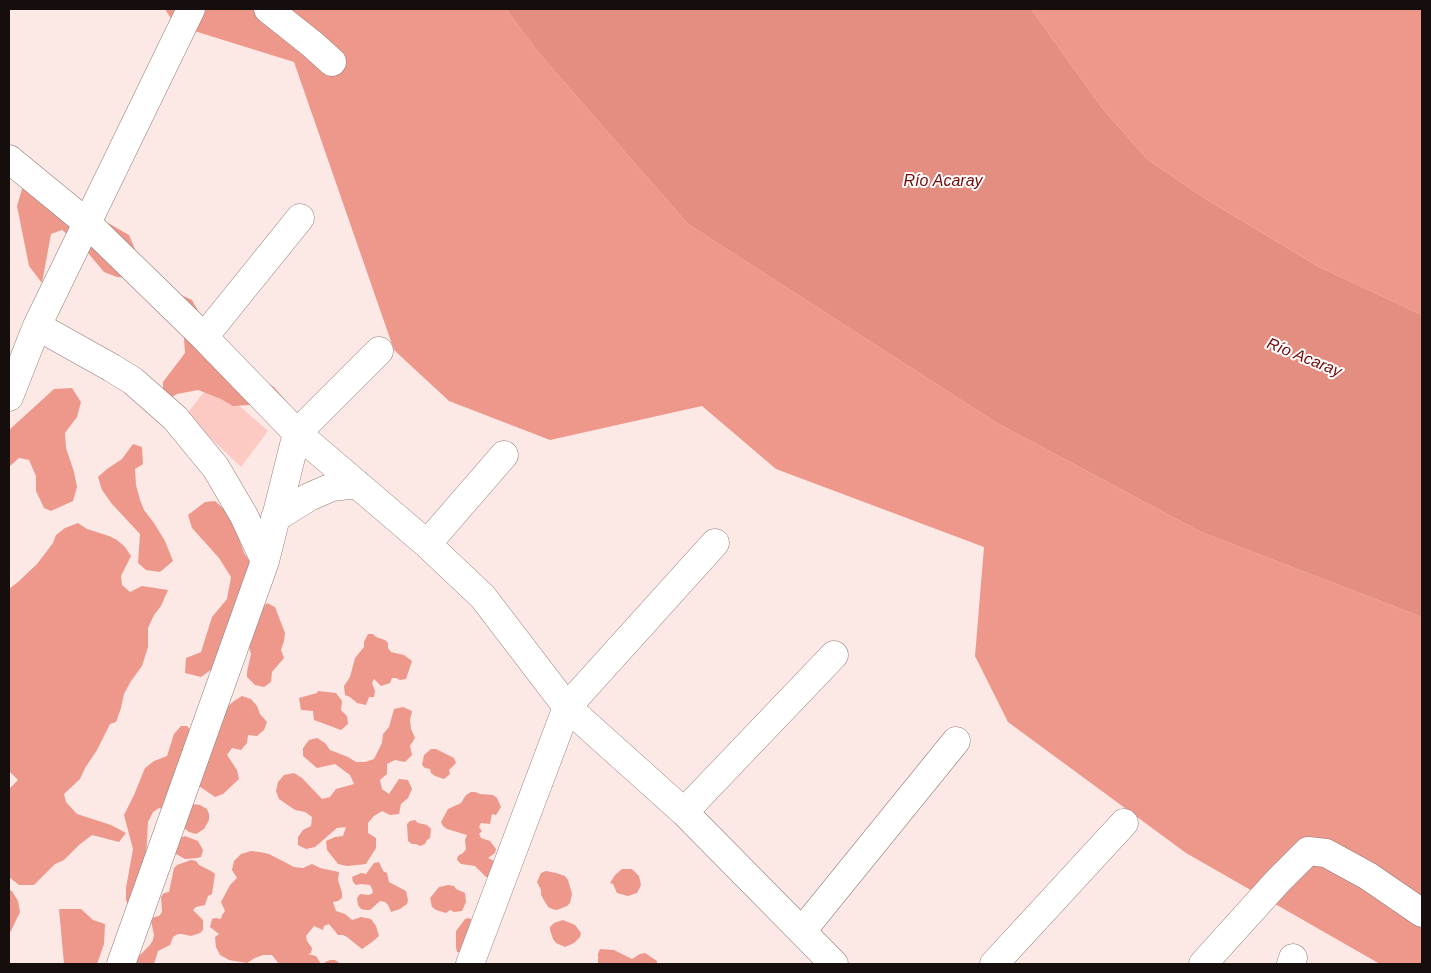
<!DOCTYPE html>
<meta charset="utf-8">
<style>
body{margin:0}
#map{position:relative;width:1431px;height:973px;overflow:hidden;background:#fce8e5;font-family:Helvetica,sans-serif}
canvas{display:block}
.frame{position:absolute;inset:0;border:10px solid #160e0d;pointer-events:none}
</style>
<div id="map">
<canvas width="1431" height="973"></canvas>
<div class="frame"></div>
</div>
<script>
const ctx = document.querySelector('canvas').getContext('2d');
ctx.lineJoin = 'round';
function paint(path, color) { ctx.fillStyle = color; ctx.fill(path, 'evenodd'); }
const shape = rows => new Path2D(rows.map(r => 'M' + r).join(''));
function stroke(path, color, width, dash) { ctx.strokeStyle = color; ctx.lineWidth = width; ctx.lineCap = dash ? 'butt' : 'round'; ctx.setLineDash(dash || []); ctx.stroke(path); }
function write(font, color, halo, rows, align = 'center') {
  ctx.font = font + ' Helvetica,sans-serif'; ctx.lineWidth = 4; ctx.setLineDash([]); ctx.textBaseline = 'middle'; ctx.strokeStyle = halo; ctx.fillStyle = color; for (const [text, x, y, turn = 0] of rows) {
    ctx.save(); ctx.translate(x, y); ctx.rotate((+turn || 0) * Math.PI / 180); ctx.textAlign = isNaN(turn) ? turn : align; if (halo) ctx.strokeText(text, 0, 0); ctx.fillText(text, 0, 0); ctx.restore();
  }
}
paint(shape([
 [212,382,268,431,241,467,186,415]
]), '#fccac3');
paint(shape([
 [165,9,506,9,538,52,688,224,997,423,1201,532,1422,617,1422,964,1380,964,1186,853,1008,722,975,656,984,547,776,469,702,406,550,440,449,401,394,350,294,62,175,25],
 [1031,9,1422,9,1422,315,1319,267,1204,198,1147,159,1102,108],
 [24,182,73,194,79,198,101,219,129,235,137,254,131,278,117,277,104,272,83,247,62,230,51,234,42,283,29,266,17,206],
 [179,294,192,300,206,325,246,369,274,387,291,407,290,433,250,405,233,406,221,399,198,390,177,394,163,402,163,382,185,353,183,324],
 [72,388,81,402,77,417,65,433,66,448,74,472,77,487,73,501,51,511,44,508,36,491,36,476,29,460,19,458,9,467,9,430,54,389],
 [133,444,142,447,143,464,135,469,136,485,140,500,144,510,154,523,165,541,173,561,160,572,146,570,138,563,140,534,112,504,102,490,98,477,107,469,122,459],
 [215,501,231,516,244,553,252,565,219,656,212,669,201,677,185,673,186,658,201,652,212,617,227,599,231,577,219,558,192,528,188,515,205,502],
 [78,523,87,529,109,536,117,540,125,547,131,556,121,576,122,585,130,592,142,586,168,590,161,606,154,615,148,628,148,647,142,666,131,681,124,694,121,708,116,722,110,724,97,750,85,768,80,779,64,794,66,802,77,814,111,825,126,833,119,842,92,835,79,845,64,860,55,864,34,885,19,885,9,877,9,789,18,780,9,771,9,589,18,582,37,564,53,543,56,535,65,528],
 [267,603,275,607,285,633,284,641,281,650,284,658,272,672,271,682,264,687,255,685,247,677,247,672,251,654,248,644,260,610],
 [368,634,373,634,376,637,385,640,388,643,388,648,391,652,404,655,412,661,406,679,400,680,396,678,392,678,390,683,381,686,374,679,372,683,375,691,374,697,369,697,366,705,357,703,350,697,345,695,344,686,350,677,355,658,364,647,364,642],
 [318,691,336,693,342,701,341,710,347,716,348,724,341,730,314,720,313,711,301,710,299,698,317,693],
 [242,696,251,699,257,706,260,714,267,722,264,730,257,736,248,735,247,743,241,750,232,748,227,755,237,770,239,779,223,794,215,797,199,786,195,778,227,707,234,701],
 [403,707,412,711,410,720,411,729,415,738,410,746,412,755,405,762,395,760,387,764,387,774,380,780,382,789,389,794,399,779,408,780,412,789,408,798,401,804,399,814,390,815,382,811,374,816,368,823,368,833,376,838,376,848,366,864,347,866,338,864,327,850,326,841,335,837,343,836,346,827,337,828,315,847,306,849,298,845,298,837,303,830,311,826,312,817,305,812,295,810,279,799,276,791,278,782,284,775,294,773,302,778,322,799,330,797,336,789,354,784,350,775,335,764,317,768,303,756,303,748,309,740,317,738,325,743,330,750,348,757,356,762,365,762,374,759,382,743,383,734,389,727,394,709],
 [181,726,187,726,192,732,167,811,159,808,153,812,148,822,146,857,129,908,126,900,126,888,133,849,124,815,134,795,145,768,154,761,167,756,174,734],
 [431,749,436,749,454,758,456,763,449,770,450,774,444,779,435,776,431,773,430,769,425,768,422,765,424,755],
 [471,792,475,792,480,794,493,795,497,798,501,807,496,815,492,814,490,824,481,823,479,827,482,831,479,834,481,838,490,841,496,849,495,853,488,858,496,862,491,877,486,877,475,866,461,864,457,860,458,856,463,853,466,849,465,840,467,835,447,829,443,826,441,822,448,809,461,803,466,795],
 [193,804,200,805,207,809,209,814,209,820,204,829,196,834,189,832,183,827],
 [415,820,418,823,427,825,431,829,430,838,427,840,425,844,420,846,416,844,412,844,408,841,407,824,410,821],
 [185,836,198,841,203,850,201,857,197,858,185,859,176,854,174,849,178,839],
 [251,851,260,852,269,854,294,867,303,868,312,864,320,868,339,872,338,880,342,893,342,898,338,901,333,902,336,911,345,914,352,920,361,917,371,919,376,926,379,936,372,942,362,949,347,937,343,935,338,935,329,924,324,926,323,930,314,926,306,936,307,941,312,948,311,953,308,954,316,956,321,964,330,960,335,960,341,964,279,964,272,955,263,955,255,958,247,963,229,960,220,955,216,947,215,937,219,934,210,927,212,919,216,918,221,919,222,915,225,911,221,902,230,885,237,878,232,870,234,861,241,854],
 [191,860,196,861,199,865,211,871,215,874,212,894,208,896,205,905,196,907,193,910,203,920,203,930,200,933,191,936,182,934,178,934,173,937,170,945,158,951,154,964,129,964,131,960,140,955,150,945,153,940,154,935,151,921,154,917,159,916,162,912,161,897,164,893,169,892,174,868,177,865],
 [379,862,383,871,387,873,389,882,406,891,408,900,407,904,400,909,391,912,388,905,385,902,380,901,370,910,366,910,361,909,358,905,357,898,360,894,369,895,373,893,372,889,370,885,361,884,356,885,353,882,352,877,361,873,366,874,374,863],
 [622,869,632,869,639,876,641,885,637,893,628,896,617,893,613,884,610,883,615,875],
 [546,871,556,873,565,876,568,880,572,894,570,903,567,906,557,910,552,909,548,907,541,895,541,890,537,882,541,873],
 [448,885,454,886,456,889,465,893,466,902,462,911,454,912,450,910,446,913,436,910,432,907,430,898,439,887],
 [9,890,12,891,18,901,20,912,9,935],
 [59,909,81,909,93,920,105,924,104,944,97,964,64,964],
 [469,918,481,927,462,953,457,952,456,947,456,931,465,919],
 [563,920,575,925,581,933,580,937,574,943,565,947,556,943,553,939,550,930,550,927,554,923],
 [600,949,614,950,632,959,640,954,645,953,657,961,657,964,598,964,598,954]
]), '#ee978b');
paint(shape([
 [506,9,1031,9,1102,108,1147,159,1204,198,1319,267,1422,315,1422,617,1201,532,997,423,688,224,538,52]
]), '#e48d81');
const minor = shape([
 [268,9,312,44,332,62],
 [9,159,87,223,204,337,297,433,427,544,483,597,567,707,684,812,834,964],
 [37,326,112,368,133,381,175,418,216,468,244,516,265,561],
 [204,337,300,218],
 [9,397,37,326,191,9],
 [275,518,309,497,332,487,357,484],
 [427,544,504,455],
 [684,812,834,655],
 [802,931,956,741],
 [121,964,265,561,297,433,379,351],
 [470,964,567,707,715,543],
 [994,964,1124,823],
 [1203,964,1277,882,1308,851,1326,853,1368,876,1422,913],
 [1291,964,1293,958]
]);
stroke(minor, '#917b78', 29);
stroke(minor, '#fff', 28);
write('italic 16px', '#750c0a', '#fff', [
 ["Río Acaray",943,182],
 ["Río Acaray",1304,358,22]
]);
</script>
